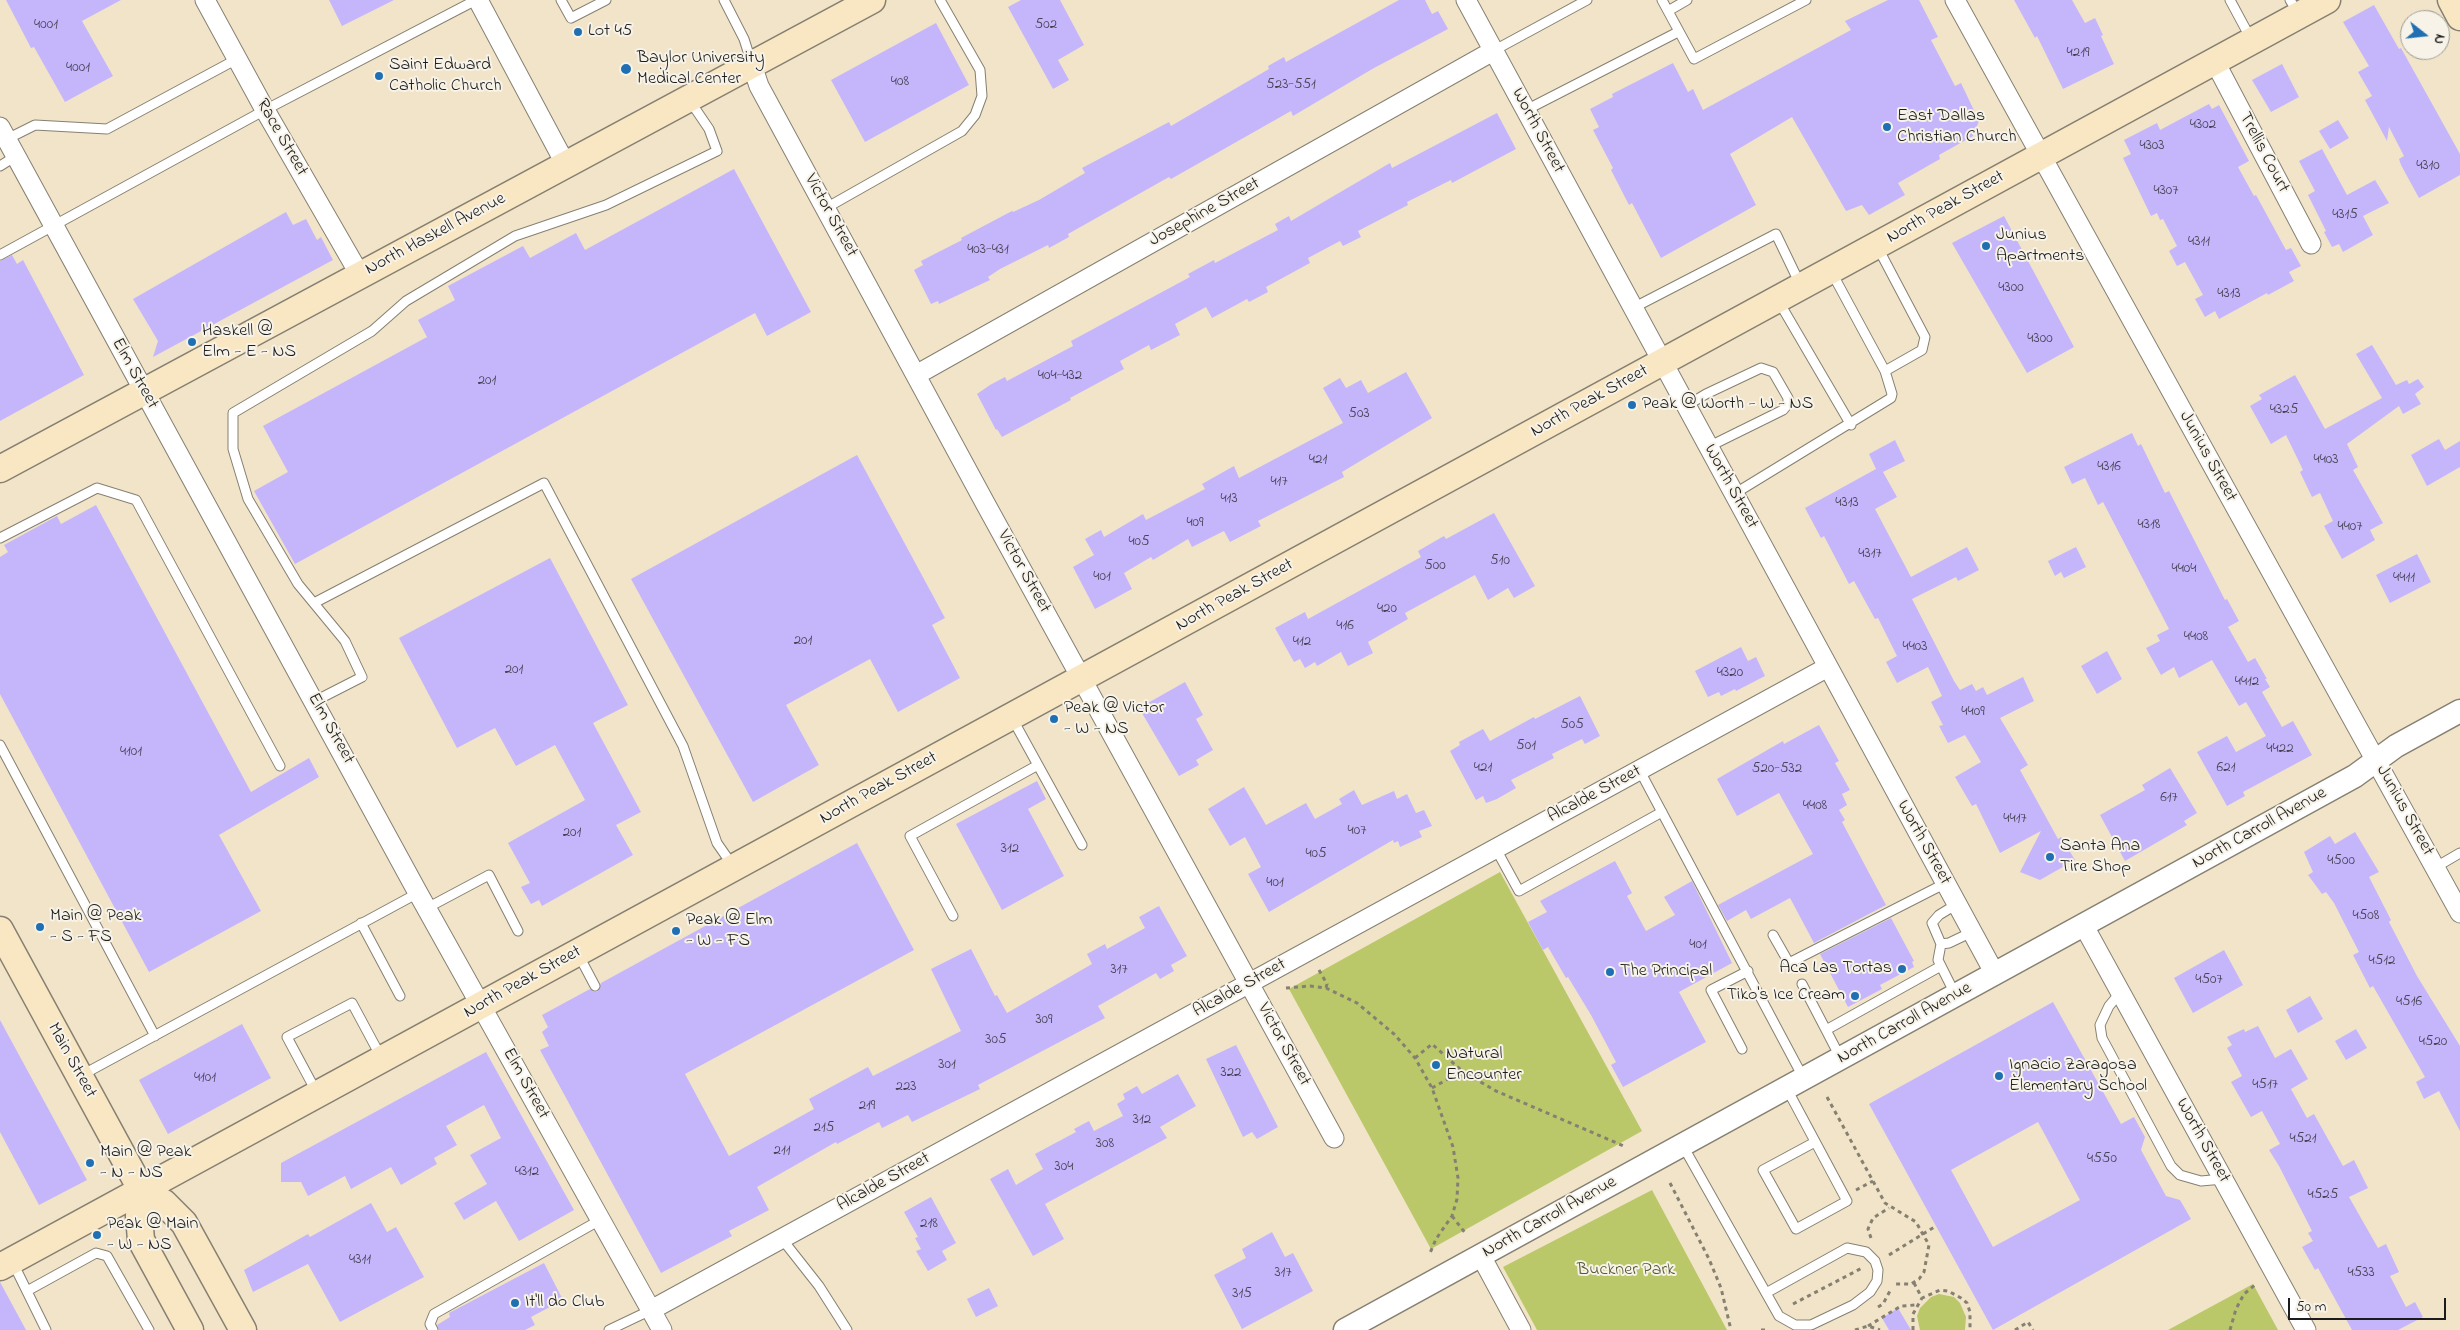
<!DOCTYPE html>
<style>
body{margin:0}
#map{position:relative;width:2460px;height:1330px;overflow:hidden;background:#f1e4c9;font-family:"Indie Flower",sans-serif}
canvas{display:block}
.north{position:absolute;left:2400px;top:10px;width:50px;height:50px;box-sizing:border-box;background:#f7f3e8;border:1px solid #9f9d96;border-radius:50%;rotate:106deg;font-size:14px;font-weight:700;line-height:20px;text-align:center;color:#1c1c1c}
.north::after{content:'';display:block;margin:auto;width:18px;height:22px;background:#1f6fb2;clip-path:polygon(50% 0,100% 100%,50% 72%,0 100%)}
.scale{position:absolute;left:2288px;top:1298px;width:158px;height:22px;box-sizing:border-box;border:2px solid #1c1c1c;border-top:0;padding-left:6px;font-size:15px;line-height:18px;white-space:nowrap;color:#1c1c1c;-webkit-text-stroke:4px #f7f3e8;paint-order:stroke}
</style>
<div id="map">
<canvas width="2460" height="1330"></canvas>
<div class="north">N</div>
<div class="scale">50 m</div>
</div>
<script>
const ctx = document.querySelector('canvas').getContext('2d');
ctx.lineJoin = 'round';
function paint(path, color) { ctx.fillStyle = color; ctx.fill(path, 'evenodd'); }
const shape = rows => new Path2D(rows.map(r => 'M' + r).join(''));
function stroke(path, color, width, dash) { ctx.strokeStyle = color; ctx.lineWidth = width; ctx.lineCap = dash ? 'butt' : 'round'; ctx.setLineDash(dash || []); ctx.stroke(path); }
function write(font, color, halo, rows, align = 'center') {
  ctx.font = font + ' "Indie Flower",sans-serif'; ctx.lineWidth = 4; ctx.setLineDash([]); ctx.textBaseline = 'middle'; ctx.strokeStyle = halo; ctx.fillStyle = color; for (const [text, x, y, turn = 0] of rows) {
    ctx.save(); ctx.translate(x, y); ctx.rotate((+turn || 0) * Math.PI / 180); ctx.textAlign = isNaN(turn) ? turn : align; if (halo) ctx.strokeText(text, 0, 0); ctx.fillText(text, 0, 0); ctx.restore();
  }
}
paint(shape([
 [1500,872,1642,1131,1431,1249,1289,989],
 [1652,1190,1727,1330,1537,1330,1503,1267],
 [2253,1284,2278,1330,2168,1330],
 [1939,1294,1954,1297,1960,1303,1966,1317,1965,1330,1920,1330,1917,1316,1920,1308,1931,1297]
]), '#bac86a');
paint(shape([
 [6,0,121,0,82,21,113,76,65,102,34,47,31,48],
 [329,0,394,0,342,26],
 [1021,0,1060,0,1084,45,1058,60,1069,80,1053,89,1008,7],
 [1399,0,1425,0,1432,14,1438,11,1448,29,1374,68,1293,116,1291,111,1171,179,1169,177,1068,234,1069,237,1049,248,1048,245,1000,269,988,277,990,280,939,304,938,301,931,304,914,270,923,265,921,261,962,240,961,238,1012,211,1013,212,1039,200,1085,173,1082,168,1169,122,1171,126,1269,69,1268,66,1284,57,1286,62],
 [1888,0,1919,0,1938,37,1931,40,1955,86,1961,83,1979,121,1973,136,1939,155,1940,159,1898,183,1905,195,1869,215,1862,205,1846,211,1792,117,1730,154,1756,205,1661,258,1632,203,1629,205,1611,170,1613,168,1593,130,1599,127,1590,109,1613,97,1612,94,1673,63,1688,92,1693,89,1703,110,1851,30,1845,21],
 [2014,0,2072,0,2085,23,2095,18,2103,35,2101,36,2114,64,2063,89,2037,36,2035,38],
 [2374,5,2399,49,2401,48,2460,154,2460,175,2419,198,2401,165,2399,159,2404,156,2389,127,2387,141,2365,100,2372,96,2358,72,2369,66,2343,22],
 [936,23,969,85,865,142,831,80],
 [2282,64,2299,97,2271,112,2252,80],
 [2209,104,2212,109,2219,105,2249,161,2238,167,2254,196,2256,195,2286,250,2291,248,2301,266,2289,272,2294,281,2268,295,2267,293,2219,319,2215,311,2205,317,2195,299,2203,295,2185,262,2177,266,2169,251,2177,246,2163,219,2160,220,2157,213,2151,216,2123,158,2131,154,2124,140,2157,123,2160,130],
 [1497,113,1516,149,1452,183,1451,180,1407,202,1408,205,1358,231,1361,237,1343,246,1340,241,1308,258,1310,263,1266,287,1268,292,1249,302,1247,299,1212,318,1206,307,1175,324,1180,335,1151,350,1149,345,1120,361,1124,369,1070,398,1071,400,1002,437,997,429,996,430,977,394,990,385,1005,377,1007,381,1073,346,1071,341,1190,277,1188,274,1214,260,1215,263,1278,230,1275,224,1289,216,1291,221,1390,163,1392,168],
 [2338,120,2349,138,2330,149,2319,131],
 [2322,149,2347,195,2375,180,2389,203,2363,216,2373,235,2343,252,2339,244,2332,247,2324,232,2326,231,2308,195,2315,191,2299,161],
 [734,169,811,312,767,336,755,313,295,564,254,491,288,472,263,426,427,337,418,320,455,300,448,286,523,246,530,258,576,233,585,250],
 [286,212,293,225,306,219,317,240,321,237,333,260,153,357,158,341,133,299],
 [2004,216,2074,347,2027,373,1952,243],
 [12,255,17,264,23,260,84,375,0,421,0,261],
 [2372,345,2396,385,2407,380,2409,384,2418,379,2424,387,2415,394,2421,404,2403,414,2399,406,2347,444,2358,467,2353,470,2383,523,2370,530,2375,540,2342,559,2324,526,2333,521,2320,493,2312,497,2300,472,2303,470,2286,435,2271,444,2250,406,2262,399,2259,395,2295,375,2325,429,2382,398,2356,354],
 [1406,372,1432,418,1342,472,1344,477,1258,521,1261,526,1230,542,1224,531,1192,547,1188,539,1153,560,1151,557,1124,573,1132,589,1095,609,1073,567,1094,555,1085,539,1101,530,1104,537,1143,514,1146,520,1205,489,1202,484,1234,466,1239,478,1343,423,1323,388,1340,378,1346,388,1361,380,1368,393],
 [2132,433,2138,446,2141,444,2165,493,2169,491,2225,600,2227,599,2239,621,2228,627,2248,662,2255,658,2267,679,2265,679,2270,687,2262,692,2282,727,2293,721,2312,755,2243,792,2245,796,2227,806,2197,752,2227,736,2236,752,2266,736,2246,702,2239,706,2212,660,2179,678,2174,667,2161,675,2146,648,2160,641,2157,635,2169,629,2103,502,2098,505,2085,478,2072,484,2064,467],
 [2439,439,2445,450,2460,441,2460,467,2427,486,2411,455],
 [1895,440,1905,461,1883,472,1897,497,1875,509,1911,577,1967,547,1979,570,1958,581,1956,577,1912,599,1954,681,1960,690,1972,684,1976,691,1983,687,1987,695,2023,677,2034,701,2000,718,2028,765,2020,770,2058,839,2061,837,2075,860,2040,880,2020,872,2041,831,2000,853,1976,804,1972,806,1955,777,1981,762,1965,735,1948,743,1939,726,1943,725,1931,702,1942,696,1928,667,1897,683,1886,662,1897,656,1878,618,1875,619,1854,581,1849,584,1824,536,1821,538,1805,508,1876,469,1869,454],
 [857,455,945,618,932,625,960,678,898,712,870,659,786,705,819,765,753,802,631,579],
 [96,505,251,792,309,758,319,777,219,835,261,911,149,972,0,694,0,557,8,552,4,545,57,516,61,524],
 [1494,513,1535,586,1514,598,1508,588,1488,600,1475,575,1405,613,1408,619,1368,642,1373,653,1348,666,1341,652,1317,666,1315,662,1305,668,1300,659,1294,662,1275,628,1305,612,1308,619,1421,557,1418,551,1444,536,1446,539],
 [2076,547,2086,567,2064,578,2061,572,2055,576,2048,561],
 [2417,554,2431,582,2390,603,2376,575],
 [550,558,628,705,593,723,641,812,616,825,633,855,542,906,539,900,531,904,521,887,530,883,508,843,585,800,555,745,516,766,495,728,457,748,399,638],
 [1741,647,1748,661,1756,657,1765,676,1736,691,1735,689,1721,696,1719,692,1708,697,1695,671],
 [2107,651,2122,679,2097,694,2081,666],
 [1185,682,1203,715,1196,719,1213,750,1196,760,1199,765,1179,776,1139,708],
 [1580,696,1600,736,1585,744,1582,739,1552,754,1554,758,1511,780,1516,788,1497,799,1486,803,1483,796,1476,800,1450,751,1460,745,1459,742,1483,729,1490,741,1534,717,1535,719],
 [1819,725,1839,761,1835,763,1850,790,1842,794,1847,805,1839,810,1845,820,1842,822,1886,905,1814,943,1790,898,1751,919,1746,910,1727,921,1718,905,1813,854,1779,793,1737,816,1717,779,1783,741,1784,744],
 [2170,768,2197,813,2184,821,2187,825,2125,861,2100,815,2145,790,2142,785],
 [1037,781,1046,799,1028,809,1064,876,1002,910,956,824],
 [1244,787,1266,825,1306,803,1315,819,1342,804,1339,799,1354,790,1362,805,1394,791,1397,799,1407,794,1416,813,1424,810,1432,826,1419,831,1422,837,1400,847,1398,841,1394,843,1393,840,1269,912,1248,874,1261,867,1245,837,1230,846,1208,809],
 [2355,832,2379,872,2369,877,2391,920,2389,922,2417,976,2460,1046,2460,1131,2439,1091,2424,1099,2416,1082,2425,1077,2373,986,2370,988,2353,955,2359,952,2334,903,2326,892,2322,894,2308,875,2313,872,2304,852,2330,836,2335,844],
 [857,843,914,950,685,1074,729,1156,814,1109,809,1099,868,1067,873,1076,961,1031,931,969,971,949,995,996,997,995,1007,1013,1092,964,1087,954,1105,944,1107,949,1145,928,1139,917,1159,906,1187,956,1171,965,1174,971,1160,979,1156,973,1098,1006,1105,1018,978,1085,980,1089,912,1122,908,1115,882,1128,879,1122,837,1144,836,1142,757,1187,769,1210,729,1231,732,1236,661,1273,540,1050,549,1046,542,1032,548,1027,542,1015,590,989,594,992,598,991,601,983],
 [1615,861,1632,893,1627,896,1646,931,1675,915,1664,897,1692,881,1732,963,1679,992,1706,1042,1623,1087,1611,1065,1616,1062,1591,1015,1568,977,1566,978,1548,947,1543,950,1528,922,1547,912,1540,901],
 [1891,918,1914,961,1912,962,1914,967,1880,985,1882,989,1848,1007,1820,954],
 [2224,950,2243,985,2193,1013,2174,978],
 [2310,996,2323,1019,2298,1033,2286,1010],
 [2053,1002,2121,1124,2134,1117,2145,1137,2141,1150,2166,1196,2180,1200,2191,1219,1993,1330,1869,1104],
 [2038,1122,2080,1200,1993,1247,1951,1170],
 [0,1020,87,1180,39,1205,0,1132],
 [242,1024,271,1078,168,1134,139,1080],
 [2258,1026,2275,1058,2291,1049,2308,1079,2291,1089,2307,1118,2314,1114,2343,1166,2354,1160,2368,1188,2349,1197,2378,1248,2386,1244,2399,1272,2390,1276,2406,1307,2415,1302,2423,1317,2398,1330,2352,1330,2318,1268,2315,1270,2302,1247,2313,1241,2308,1233,2312,1231,2279,1166,2269,1150,2280,1144,2262,1111,2251,1117,2231,1082,2242,1076,2227,1048,2232,1045,2227,1037,2244,1029,2245,1032],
 [2356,1029,2367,1048,2346,1060,2335,1041],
 [1236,1045,1278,1127,1257,1139,1252,1132,1243,1137,1206,1059],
 [486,1052,574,1210,519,1241,496,1201,464,1220,454,1203,487,1184,470,1155,501,1138,484,1105,446,1126,457,1145,434,1158,437,1164,401,1185,391,1167,351,1189,345,1176,308,1196,301,1182,281,1182,281,1163],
 [1178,1074,1196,1106,1160,1127,1167,1138,1045,1204,1064,1239,1033,1256,990,1179,1008,1169,1016,1185,1043,1169,1035,1154,1076,1132,1074,1129,1089,1121,1094,1131,1123,1116,1117,1104,1125,1099,1123,1094,1137,1086,1142,1094],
 [931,1197,956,1243,942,1251,947,1260,928,1271,916,1251,921,1249,915,1238,918,1237,904,1212],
 [371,1203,387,1232,396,1227,424,1277,340,1322,308,1264,253,1292,244,1270,308,1234,310,1237],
 [1272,1232,1285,1257,1293,1253,1313,1291,1242,1329,1214,1275,1246,1258,1242,1249],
 [544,1263,563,1300,531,1317,535,1325,525,1330,439,1330,437,1325,450,1317,449,1313],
 [0,1282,26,1330,0,1330],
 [989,1288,998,1306,976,1317,967,1299],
 [1898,1308,1911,1330,1889,1330,1882,1318]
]), '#c5b6fc');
const service = shape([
 [561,0,571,18,606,0],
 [724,0,744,39,751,61],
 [1662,0,1694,59,1806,0],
 [2230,0,2251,39],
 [2290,0,2298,13],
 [1668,11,1687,0],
 [1493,51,1587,0],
 [1526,110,1678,32],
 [7,139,35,125,107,129,237,59],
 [0,166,16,156],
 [826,208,962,131,975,115,982,96,980,70,940,0],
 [1878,248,1925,337,1922,350,1885,371],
 [0,255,265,110,476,0],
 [1779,302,1851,425],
 [1633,308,1776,234,1800,284],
 [1686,406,1706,394,1761,368,1773,372,1788,398,1788,404,1783,410,1708,447],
 [1734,494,1891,398,1892,394,1885,371,1832,273],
 [0,538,97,488,136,500,280,766],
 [314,603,544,483,683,746,717,843,733,866],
 [315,701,362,677,345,641,298,584,248,499,233,449,233,413,372,331,406,301,515,236,606,205,717,151,709,129,690,101],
 [1012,718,1082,845],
 [0,745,155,1036],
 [1640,771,1804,1079],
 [1496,849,1519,891,1662,812],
 [2436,867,2460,853],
 [1957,904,1939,915,1932,923,1941,944,1949,943,1972,932],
 [427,908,489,875,518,931],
 [953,916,910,836,1038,765],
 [361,923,400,996],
 [1773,935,1789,963,1946,883],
 [1941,944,1938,960,1955,994],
 [578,954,595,986],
 [1802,984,1826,1030],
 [2120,993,2109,1006,2100,1025,2102,1038,2171,1166,2180,1175,2201,1181,2223,1179],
 [1742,1049,1711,990,1748,971],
 [1840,1057,1826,1030,1941,966],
 [82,1075,418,893],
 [1787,1089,1847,1201,1796,1229,1763,1170,1815,1142],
 [317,1093,287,1037,352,1003,381,1057],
 [1683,1146,1766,1293],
 [782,1239,819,1286,847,1330],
 [1847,1248,1866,1252,1875,1261,1878,1270,1877,1281,1870,1292,1853,1305,1811,1325,1795,1325,1779,1316,1766,1293,1847,1248],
 [13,1263,46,1330],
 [27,1291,96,1253,107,1256,149,1330],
 [433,1330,430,1324,434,1314,600,1220],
 [609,1330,651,1310]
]);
const minor = shape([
 [205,0,265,110,360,275],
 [478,0,566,165],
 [1466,0,1995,974],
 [1955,0,2460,913],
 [2215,62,2311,244],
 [752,65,759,86,985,503,1334,1138],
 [0,127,418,893,662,1330],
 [916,375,1493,51],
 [2084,926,2306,1330],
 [1481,1256,1521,1330],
 [651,1310,1828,667]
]);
const tertiary = shape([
 [1345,1330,2355,776,2396,746,2460,711]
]);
const secondary = shape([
 [2451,0,2460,17],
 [0,469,872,0],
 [0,930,142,1191,164,1203,184,1223,243,1330],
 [142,1191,139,1216,141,1240,190,1330],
 [0,1267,2327,0]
]);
stroke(service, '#868072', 11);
stroke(minor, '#868072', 21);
stroke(tertiary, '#868072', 25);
stroke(secondary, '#868072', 29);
stroke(shape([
 [1319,970,1327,984,1326,988],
 [1286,988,1310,986,1326,988,1357,1003,1394,1034,1415,1058,1432,1088,1453,1147,1458,1178,1457,1199,1452,1216,1436,1239,1430,1253],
 [1415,1058,1432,1044,1462,1071],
 [1432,1088,1462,1071,1496,1091,1626,1147],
 [1827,1097,1885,1203,1916,1222,1929,1245,1924,1272,1919,1279,1911,1284,1893,1284],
 [1670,1183,1709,1259,1721,1288,1731,1330],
 [1856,1190,1873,1181],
 [1452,1216,1466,1234],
 [1871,1238,1868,1229,1873,1218,1889,1208],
 [1889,1255,1936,1226],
 [1914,1283,1922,1298,1940,1290,1948,1291,1961,1298,1967,1303,1970,1312,1970,1330],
 [1793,1304,1862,1268],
 [1878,1307,1883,1304,1890,1291],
 [1868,1326,1901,1306,1916,1305],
 [1761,1330,1767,1330],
 [1855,1330,1868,1326,1880,1330],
 [1913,1330,1913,1314,1922,1298],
 [2015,1330,2028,1322,2033,1330],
 [2230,1330,2236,1309,2244,1294,2255,1285]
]), '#868072', 3, [4, 4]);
stroke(service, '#fff', 9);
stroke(minor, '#fff', 19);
stroke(tertiary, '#fff', 22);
stroke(secondary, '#f9e7c3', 26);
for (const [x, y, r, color] of [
 [578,32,5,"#1f6fb2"],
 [626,69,6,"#1f6fb2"],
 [379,76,5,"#1f6fb2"],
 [1887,127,5,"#1f6fb2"],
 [1986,246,5,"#1f6fb2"],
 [192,342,5,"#1f6fb2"],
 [1632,405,5,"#1f6fb2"],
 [1054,719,5,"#1f6fb2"],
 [2050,857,5,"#1f6fb2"],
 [40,927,5,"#1f6fb2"],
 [676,931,5,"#1f6fb2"],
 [1902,969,5,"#1f6fb2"],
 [1610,972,5,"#1f6fb2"],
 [1855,996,5,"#1f6fb2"],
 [1436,1065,5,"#1f6fb2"],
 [1999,1076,5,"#1f6fb2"],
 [90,1163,5,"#1f6fb2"],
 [97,1235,5,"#1f6fb2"],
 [515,1303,5,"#1f6fb2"]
]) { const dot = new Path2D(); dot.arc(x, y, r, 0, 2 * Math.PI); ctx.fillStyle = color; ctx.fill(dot); stroke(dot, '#f7f3e8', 2); }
write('15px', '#464254', null, [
 ["4001",46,26],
 ["502",1046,26],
 ["4219",2078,54],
 ["4001",78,69],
 ["408",900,83],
 ["523-551",1291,86],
 ["4302",2203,126],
 ["4303",2152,147],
 ["4310",2428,167],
 ["4307",2166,192],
 ["4315",2345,216],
 ["4311",2199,243],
 ["403-431",988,251],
 ["4300",2011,289],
 ["4313",2229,295],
 ["4300",2040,340],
 ["404-432",1060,377],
 ["201",487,382],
 ["4325",2284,411],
 ["503",1359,415],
 ["421",1318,461],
 ["4403",2326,461],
 ["4316",2109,468],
 ["417",1279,483],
 ["413",1229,500],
 ["4313",1847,504],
 ["409",1195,524],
 ["4318",2149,526],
 ["4407",2350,528],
 ["405",1139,543],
 ["4317",1870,555],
 ["510",1500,562],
 ["500",1435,567],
 ["4404",2184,570],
 ["401",1102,578],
 ["4411",2404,579],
 ["420",1387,610],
 ["416",1345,627],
 ["4408",2196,638],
 ["201",803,642],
 ["412",1302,643],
 ["4403",1915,648],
 ["201",514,671],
 ["4320",1730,674],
 ["4412",2247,683],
 ["4409",1973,713],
 ["505",1572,726],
 ["501",1526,747],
 ["4422",2280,750],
 ["4101",131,753],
 ["421",1483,769],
 ["621",2226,769],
 ["520-532",1777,770],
 ["617",2169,799],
 ["4408",1815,807],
 ["4417",2015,820],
 ["407",1357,832],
 ["201",572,834],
 ["312",1010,850],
 ["405",1316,855],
 ["4500",2341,862],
 ["401",1275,884],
 ["4508",2366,917],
 ["401",1698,946],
 ["4512",2382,962],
 ["317",1119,971],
 ["4507",2209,981],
 ["4516",2409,1003],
 ["309",1044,1021],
 ["305",996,1041],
 ["4520",2433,1043],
 ["301",947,1066],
 ["322",1231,1074],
 ["4101",205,1079],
 ["4517",2265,1086],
 ["223",906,1088],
 ["219",867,1107],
 ["312",1142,1121],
 ["215",824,1129],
 ["4521",2303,1140],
 ["308",1105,1145],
 ["211",782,1152],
 ["4550",2102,1160],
 ["304",1064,1168],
 ["4312",527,1173],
 ["4525",2323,1196],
 ["218",929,1225],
 ["4311",360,1261],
 ["317",1283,1274],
 ["4533",2361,1274],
 ["315",1242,1295]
]);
write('18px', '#1c1c1c', '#f7f3e8', [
 ["Lot 45",588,32],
 ["Baylor University",637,59],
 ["Medical Center",637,80],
 ["Saint Edward",389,66],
 ["Catholic Church",389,87],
 ["East Dallas",1897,117],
 ["Christian Church",1897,138],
 ["Junius",1996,236],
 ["Apartments",1996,257],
 ["Haskell @",202,332],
 ["Elm - E - NS",202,353],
 ["Peak @ Worth - W - NS",1642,405],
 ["Peak @ Victor",1064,709],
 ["- W - NS",1064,730],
 ["Santa Ana",2060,847],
 ["Tire Shop",2060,868],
 ["Main @ Peak",50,917],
 ["- S - FS",50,938],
 ["Peak @ Elm",686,921],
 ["- W - FS",686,942],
 ["Aca Las Tortas",1892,969,"right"],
 ["The Principal",1620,972],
 ["Tiko's Ice Cream",1845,996,"right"],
 ["Natural",1446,1055],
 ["Encounter",1446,1076],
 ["Ignacio Zaragosa",2009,1066],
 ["Elementary School",2009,1087],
 ["Main @ Peak",100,1153],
 ["- N - NS",100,1174],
 ["Peak @ Main",107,1225],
 ["- W - NS",107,1246],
 ["It'll do Club",525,1303]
], 'left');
write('18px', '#1c1c1c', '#f7f3e8', [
 ["Worth Street",1537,131,62],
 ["Race Street",281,138,60],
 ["Trellis Court",2263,153,62],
 ["North Peak Street",1946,208,-29],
 ["Josephine Street",1205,213,-29],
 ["Victor Street",830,216,61],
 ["North Haskell Avenue",436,235,-28],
 ["Elm Street",134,374,61],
 ["North Peak Street",1590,402,-29],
 ["Junius Street",2207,457,61],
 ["Worth Street",1730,487,61],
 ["Victor Street",1023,572,61],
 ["North Peak Street",1235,596,-29],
 ["Elm Street",330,729,61],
 ["North Peak Street",879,789,-29],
 ["Alcalde Street",1595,795,-28],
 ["Junius Street",2404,811,61],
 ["North Carroll Avenue",2260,829,-29],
 ["Worth Street",1923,843,61],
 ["North Peak Street",523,983,-29],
 ["Alcalde Street",1240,989,-29],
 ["North Carroll Avenue",1905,1024,-29],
 ["Victor Street",1283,1045,61],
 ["Main Street",71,1061,61],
 ["Elm Street",525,1084,61],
 ["Worth Street",2202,1141,61],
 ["Alcalde Street",884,1183,-29],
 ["North Carroll Avenue",1550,1218,-29]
]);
write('18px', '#535837', '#f7f3e8', [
 ["Buckner Park",1626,1271]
]);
</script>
